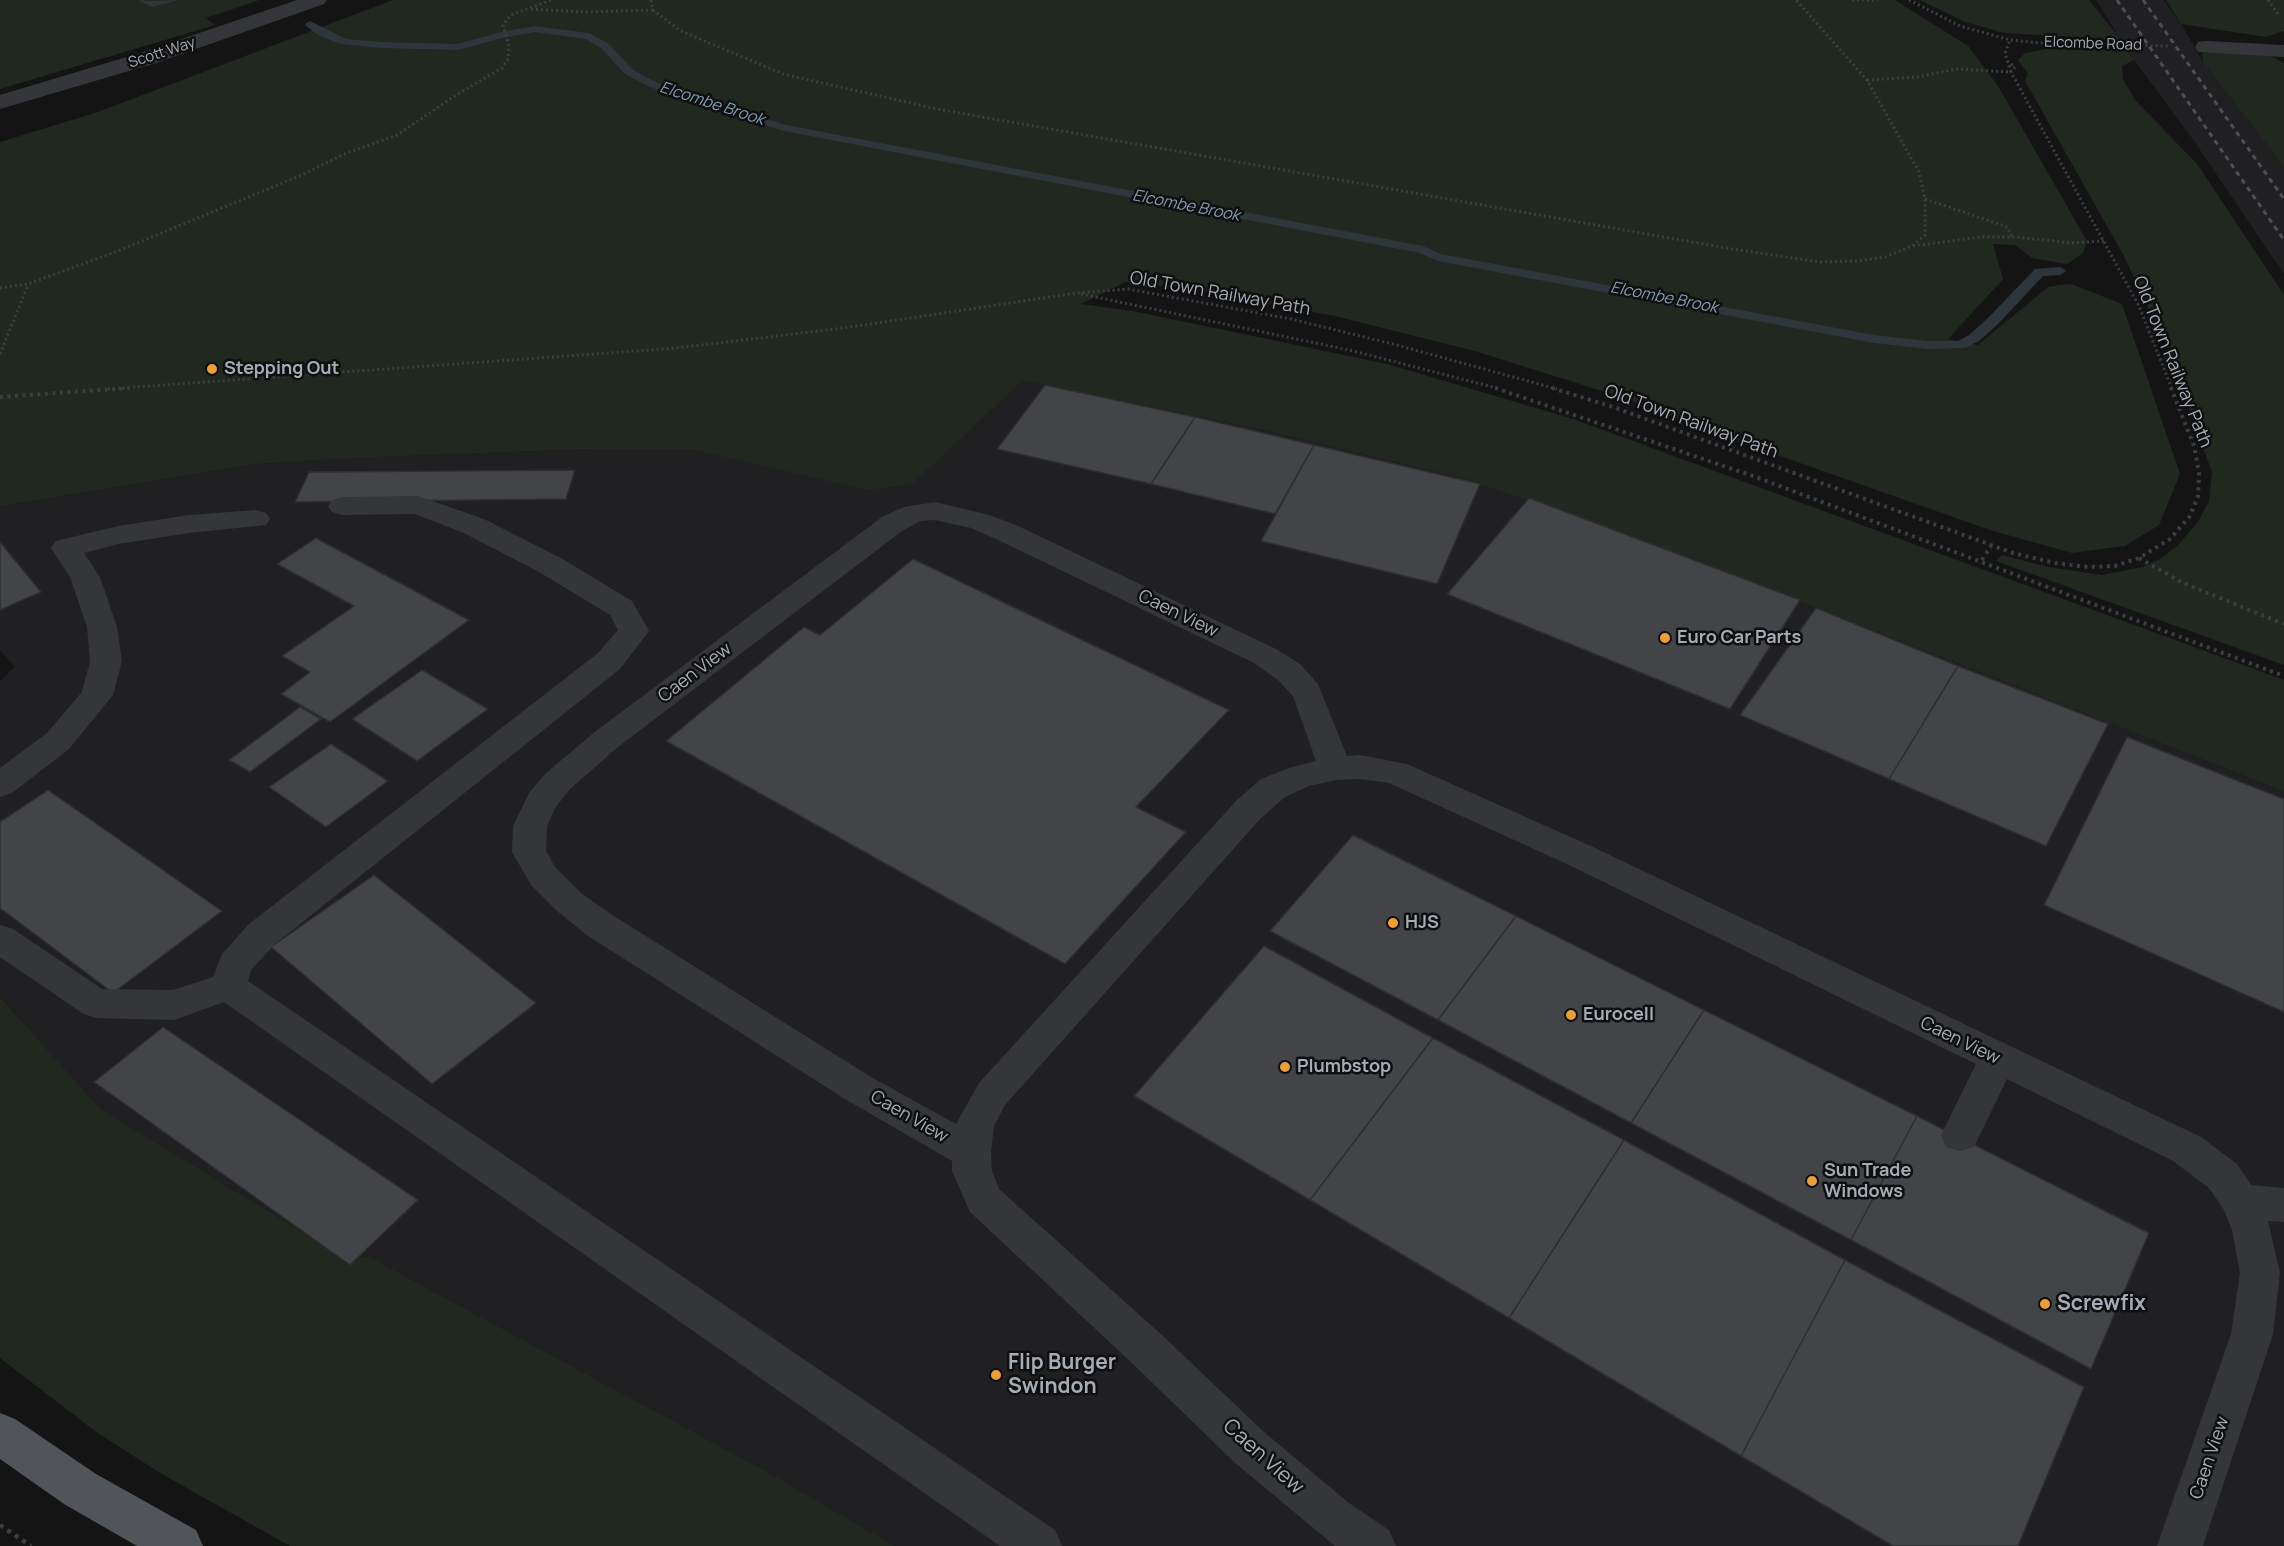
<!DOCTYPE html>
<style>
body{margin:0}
canvas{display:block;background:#141415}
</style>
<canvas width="2284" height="1546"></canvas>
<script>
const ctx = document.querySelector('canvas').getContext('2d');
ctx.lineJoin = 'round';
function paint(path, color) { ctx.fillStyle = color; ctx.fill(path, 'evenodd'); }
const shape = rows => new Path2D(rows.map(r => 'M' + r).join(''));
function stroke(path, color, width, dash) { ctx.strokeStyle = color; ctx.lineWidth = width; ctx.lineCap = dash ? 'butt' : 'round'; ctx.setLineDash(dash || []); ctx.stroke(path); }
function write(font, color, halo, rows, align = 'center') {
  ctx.font = font + ' Manrope,sans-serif'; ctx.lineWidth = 5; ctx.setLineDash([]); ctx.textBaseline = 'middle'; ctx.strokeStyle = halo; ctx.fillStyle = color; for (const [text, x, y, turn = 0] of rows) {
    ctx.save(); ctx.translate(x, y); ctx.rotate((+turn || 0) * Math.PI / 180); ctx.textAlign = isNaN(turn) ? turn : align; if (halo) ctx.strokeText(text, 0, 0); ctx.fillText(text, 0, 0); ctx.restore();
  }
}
paint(shape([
 [2096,0,2163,0,2181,24,2203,62,2284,167,2284,274,2194,141,2127,50],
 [946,351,1311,403,2284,762,2284,1546,895,1546,766,1471,368,1256,347,1259,101,1109,0,997,0,681,15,667,0,650,0,506,257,464,346,458,590,449]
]), '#202022');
paint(shape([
 [0,0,259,0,206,18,215,25,0,89],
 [393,0,1895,0,1968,46,1998,86,2087,241,2083,253,2067,264,2032,258,2015,245,1993,244,2003,279,1948,339,1978,345,2048,287,2060,285,2071,284,2122,304,2180,474,2159,525,2125,546,2072,553,1990,530,1769,452,1618,396,1478,352,1335,316,1182,288,1125,282,1081,304,1133,311,1387,364,1573,419,2284,680,2284,791,1685,556,1467,479,1265,430,1023,380,912,484,868,490,690,449,590,449,352,458,257,464,0,506,0,407,2,407,0,406,0,142,98,112],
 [1920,0,2089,0,2121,40,2005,33,1965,22],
 [2166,0,2284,0,2284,31,2266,37,2181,24],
 [2047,49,2127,50,2134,60,2122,66,2123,79,2135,100,2197,164,2284,295,2284,665,1996,561,2002,555,2048,567,2102,575,2143,567,2162,558,2178,545,2198,522,2209,501,2212,472,2163,339,2124,256,2025,81,2028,74,2018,60,2025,53],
 [2239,51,2268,55,2284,63,2284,167,2203,62,2202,53],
 [0,997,101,1109,347,1259,368,1256,766,1471,895,1546,290,1546,160,1473,95,1431,0,1358]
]), '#202820');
paint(shape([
 [137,0,153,1,179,0,152,7,137,0],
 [310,21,346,39,381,42,458,44,501,32,535,26,589,33,609,44,633,70,652,80,681,93,786,125,1423,246,1441,254,1874,335,1928,341,1958,341,1969,335,1988,318,2035,269,2060,267,2066,271,2060,275,2043,276,1998,324,1979,341,1965,348,1928,349,1874,343,1438,261,1420,253,784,131,673,97,644,84,625,74,601,48,586,39,535,32,502,38,458,50,381,48,340,44,318,35,306,26,305,24,310,21]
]), '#2d363b');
const building = shape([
 [1045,385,1195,417,1151,484,997,449,1045,385],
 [1195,417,1314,445,1275,514,1151,484,1195,417],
 [1314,445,1480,484,1437,584,1261,541,1314,445],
 [575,470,566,499,295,502,309,472,575,470],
 [1529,498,1800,600,1730,709,1447,594,1529,498],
 [316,538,469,620,330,722,281,694,310,672,282,656,354,606,277,564,316,538],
 [0,542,41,592,0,610,0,542],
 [913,559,1229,710,1136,807,1186,832,1065,964,666,741,804,627,820,635,913,559],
 [1816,608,1958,666,1889,779,1740,715,1816,608],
 [1958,666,2108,724,2046,846,1889,779,1958,666],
 [422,670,488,709,417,761,352,719,422,670],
 [300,707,321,719,250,772,229,760,300,707],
 [2127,737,2284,799,2284,1012,2044,905,2127,737],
 [331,744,388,781,326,827,269,787,331,744],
 [48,790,222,911,113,993,0,908,0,822,48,790],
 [1353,835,1516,916,1438,1020,1270,931,1353,835],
 [374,875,536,1003,432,1084,271,947,374,875],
 [1516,916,1704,1010,1631,1123,1438,1020,1516,916],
 [1264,946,1433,1038,1310,1200,1134,1096,1264,946],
 [1704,1010,1917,1116,1851,1240,1631,1123,1704,1010],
 [163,1027,418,1200,350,1265,94,1082,163,1027],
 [1433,1038,1624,1140,1509,1318,1310,1200,1433,1038],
 [1917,1116,2149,1233,2091,1369,1851,1240,1917,1116],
 [1624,1140,1845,1260,1741,1456,1509,1318,1624,1140],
 [1845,1260,2084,1387,2018,1546,1893,1546,1741,1456,1845,1260]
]);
paint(building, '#434448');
stroke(building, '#2e2e31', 1.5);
stroke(shape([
 [651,0,653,10,681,31,783,74,937,109,1732,249,1820,262,1857,261,1885,257,1912,246,1925,235,1925,199,1919,172,1867,80,1796,0],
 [1852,0,1878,0],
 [1909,0,1960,26,2010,40,2052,44,2170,46],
 [2268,0,2278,14],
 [531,9,584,12,653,10],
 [2007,61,2015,67,2011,72,2139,306,2172,389],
 [1867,80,1917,77,1957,69,2011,72,2005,53,2010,40],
 [1925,199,2002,225,2008,228,2012,237],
 [1913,246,1981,237,2016,237,2072,243,2104,241],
 [0,288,28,284,118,251,302,175,342,155,397,135,456,95,502,68,508,59,509,46,503,25,511,15,551,0],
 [1081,294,1349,350,1500,389],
 [0,354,28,285],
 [108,389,677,348,851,327,1076,293,1128,289,1291,319,1393,344,1557,389]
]), '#3b3d41', 3, [2, 3]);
stroke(shape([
 [1495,388,1753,476,2284,676],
 [1552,388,1613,407,2013,553,2055,563,2088,567,2115,566,2139,558,2170,539,2190,516,2198,496,2199,473,2194,446,2171,388],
 [0,397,129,388],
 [2139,558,2183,583,2284,624],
 [1982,560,1991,546]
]), '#3b3d41', 4, [3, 4.5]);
stroke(shape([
 [0,1525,31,1546]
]), '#3b3d41', 4.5, [4, 5]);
paint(shape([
 [297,0,327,0,324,4,156,63,0,109,0,95,140,53,297,0],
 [2206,41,2284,45,2284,57,2198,52,2195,47,2198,42,2206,41],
 [418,496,484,519,561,558,632,601,649,631,620,669,275,944,251,970,248,981,1055,1530,1062,1546,1000,1546,224,1002,174,1020,95,1018,82,1013,0,957,0,925,13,929,102,989,173,990,213,977,222,954,249,924,598,653,618,630,610,615,539,572,464,533,415,514,342,515,332,512,328,506,332,500,342,497,418,496],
 [935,502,989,515,1016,525,1276,649,1300,664,1318,684,1347,756,1360,755,1407,764,1593,847,2201,1137,2237,1164,2251,1185,2284,1188,2284,1222,2268,1221,2280,1273,2273,1334,2203,1546,2157,1546,2231,1334,2240,1273,2232,1230,2224,1210,2209,1188,2173,1161,2007,1079,1974,1147,1960,1151,1946,1147,1941,1135,1976,1064,1569,865,1389,783,1360,779,1335,780,1309,786,1285,797,1261,818,1005,1105,994,1126,991,1152,992,1171,999,1189,1163,1336,1264,1432,1349,1503,1389,1530,1396,1546,1335,1546,1234,1462,1133,1364,970,1212,952,1171,952,1161,845,1099,588,936,557,911,531,885,512,852,513,826,529,793,546,773,596,731,882,517,904,507,935,502],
 [935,520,971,528,996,539,1254,663,1278,680,1293,696,1316,761,1289,768,1261,779,1237,800,979,1083,956,1124,871,1077,614,916,581,893,555,867,546,851,547,826,555,808,570,789,618,747,902,531,920,521,935,520],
 [256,510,266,513,270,519,266,525,189,533,118,544,84,553,100,577,117,627,122,661,113,695,69,749,12,793,0,797,0,768,47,733,82,692,90,661,87,627,70,577,51,548,56,541,118,526,189,515,256,510]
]), '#35363a');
paint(shape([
 [0,1413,15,1419,96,1474,196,1530,203,1546,137,1546,64,1504,0,1459,0,1413]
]), '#515459');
stroke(shape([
 [2117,0,2284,240],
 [2143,0,2284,199]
]), '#4c4e53', 3, [5, 4.5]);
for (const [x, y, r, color] of [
 [212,369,6,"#eb9d36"],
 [1665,638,6,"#eb9d36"],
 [1393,923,6,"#eb9d36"],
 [1571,1015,6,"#eb9d36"],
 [1285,1067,6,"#eb9d36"],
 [1812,1181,6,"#eb9d36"],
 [2045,1304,6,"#eb9d36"],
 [996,1375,6,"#eb9d36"]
]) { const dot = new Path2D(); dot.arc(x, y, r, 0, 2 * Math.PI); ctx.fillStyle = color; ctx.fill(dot); stroke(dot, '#0f0f10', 2); }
write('15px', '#a6acb5', '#0f0f10', [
 ["Elcombe Road",2093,44,2],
 ["Scott Way",162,53,-18]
]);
write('italic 16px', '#7e9daf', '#0f0f10', [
 ["Elcombe Brook",712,104,18],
 ["Elcombe Brook",1186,206,11],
 ["Elcombe Brook",1664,298,11]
]);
write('18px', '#a6acb5', '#0f0f10', [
 ["Old Town Railway Path",1220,294,10],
 ["Old Town Railway Path",2172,362,68],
 ["Old Town Railway Path",1691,422,20],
 ["Caen View",1178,614,26],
 ["Caen View",695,673,-37],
 ["Caen View",1960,1041,26],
 ["Caen View",909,1117,30],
 ["Caen View",2210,1458,-71]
]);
write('bold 18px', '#a6acb5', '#0f0f10', [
 ["Stepping Out",224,369],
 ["Euro Car Parts",1677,638],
 ["HJS",1405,923],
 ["Eurocell",1583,1015],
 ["Plumbstop",1297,1067],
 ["Sun Trade",1824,1171],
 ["Windows",1824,1192]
], 'left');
write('bold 21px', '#a6acb5', '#0f0f10', [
 ["Screwfix",2057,1304],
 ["Flip Burger",1008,1363],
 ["Swindon",1008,1387]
], 'left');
write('21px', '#a6acb5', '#0f0f10', [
 ["Caen View",1263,1457,42]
]);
</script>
